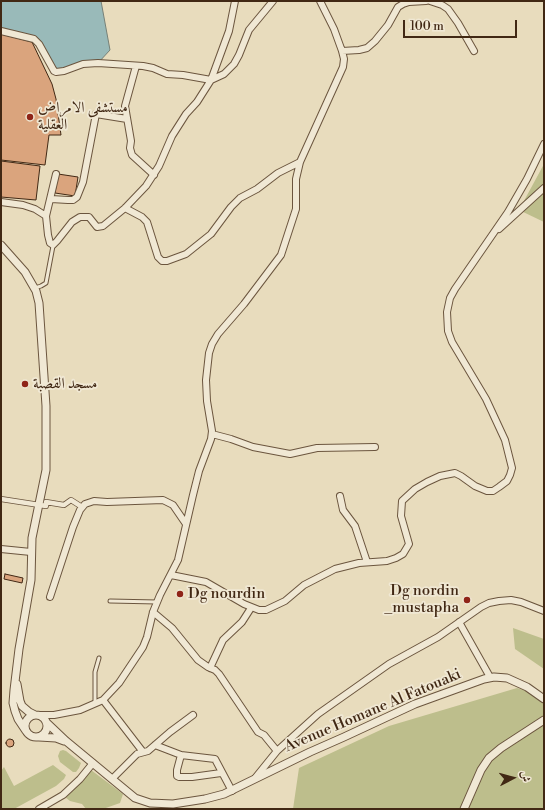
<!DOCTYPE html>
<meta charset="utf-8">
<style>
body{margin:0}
#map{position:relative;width:545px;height:810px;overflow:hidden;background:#e8dcbd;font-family:"Libre Bodoni",Amiri,serif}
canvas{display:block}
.frame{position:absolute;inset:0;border:2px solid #412814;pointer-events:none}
.north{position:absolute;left:493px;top:758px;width:40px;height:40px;-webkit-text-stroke:3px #f0e8d4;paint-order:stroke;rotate:84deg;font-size:11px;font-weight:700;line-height:16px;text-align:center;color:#412814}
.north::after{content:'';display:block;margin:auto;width:14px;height:18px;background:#412814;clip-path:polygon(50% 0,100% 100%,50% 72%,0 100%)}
.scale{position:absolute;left:403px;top:20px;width:114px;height:18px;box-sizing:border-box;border:2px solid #412814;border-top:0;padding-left:5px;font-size:12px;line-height:14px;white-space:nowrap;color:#412814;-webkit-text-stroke:3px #f0e8d4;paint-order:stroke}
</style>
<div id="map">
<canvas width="545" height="810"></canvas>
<div class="frame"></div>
<div class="north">ش</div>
<div class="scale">100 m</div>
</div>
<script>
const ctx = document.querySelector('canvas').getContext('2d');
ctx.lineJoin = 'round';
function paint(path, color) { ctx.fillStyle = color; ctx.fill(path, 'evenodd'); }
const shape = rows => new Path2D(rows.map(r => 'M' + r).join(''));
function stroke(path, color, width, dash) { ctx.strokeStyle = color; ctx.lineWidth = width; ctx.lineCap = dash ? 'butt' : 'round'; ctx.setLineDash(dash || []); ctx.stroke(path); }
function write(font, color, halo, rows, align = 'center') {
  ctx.font = font + ' "Libre Bodoni",Amiri,serif'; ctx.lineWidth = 3.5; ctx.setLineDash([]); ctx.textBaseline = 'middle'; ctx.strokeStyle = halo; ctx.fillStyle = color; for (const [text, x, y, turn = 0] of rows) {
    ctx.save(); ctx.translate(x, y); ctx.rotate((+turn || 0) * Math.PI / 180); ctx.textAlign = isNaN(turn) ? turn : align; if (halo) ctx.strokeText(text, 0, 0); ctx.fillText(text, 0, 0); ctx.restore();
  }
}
paint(shape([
 [544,164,544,222,519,210],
 [513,628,544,639,544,669,515,649],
 [517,688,544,696,544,809,293,809,299,768,389,726],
 [63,750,66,751,81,763,79,768,76,772,73,772,60,762,58,756,60,751],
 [53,765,66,775,64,779,56,786,14,809,1,809,1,771,4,767,14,786],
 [91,770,123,794,120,803,103,809,86,809,82,804,70,801,65,797]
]), '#bdbe8c');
const water = shape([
 [1,1,101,1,110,50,98,63,56,72,39,39,1,28,1,1]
]);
paint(water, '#99bab9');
stroke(water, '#768077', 1);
const building = shape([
 [1,34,32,42,52,84,56,99,61,135,49,135,45,165,1,160,1,34],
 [1,161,40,166,36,200,1,197,1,161],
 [58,174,78,177,75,196,55,193,58,174],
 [5,574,23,578,22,583,4,579,5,574],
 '6 743a4 4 0 1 1 8 0a4 4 0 1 1-8 0Z'
]);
paint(building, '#daa47d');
stroke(building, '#412814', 1);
const service = shape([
 [35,288,41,286,46,283,53,246],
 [110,601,157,602],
 [95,704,95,672,99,658]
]);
const pedestrian = shape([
 [1,499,46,506,46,502,64,505,71,500,82,507]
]);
const minor = shape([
 [430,1,442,5,448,9,458,23,474,51],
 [1,31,34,39,39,44,54,71,56,72,64,71,83,64,98,63,143,66,153,68,167,74,183,75,211,80,224,74,234,64,239,55,249,30,273,1],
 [342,51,359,50,367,48,375,41,388,25,398,7,403,4,409,2,426,1],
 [136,66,125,106,131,141,130,148,132,155,154,175],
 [51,199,68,200,73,200,77,197,83,182,96,114,127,119],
 [1,202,23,205,35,209,46,216,56,174],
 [125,208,142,217,147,222,158,257,162,261,167,261,186,254,211,234,231,207,240,198,257,189,278,173,300,162],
 [46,216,48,235,50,243,53,245,57,241,72,222,80,217,89,217,97,227,103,226,125,208,146,186,159,166,172,136,186,114,197,102,211,80,229,31,235,1],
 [499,229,544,188],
 [212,434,231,439,253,447,290,454,317,448,375,447],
 [340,496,343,510,355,526,367,562],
 [1,549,31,552],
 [171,575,206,582,244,604,259,610,266,610,285,601,304,585,335,569,359,563,387,561,396,558,403,554,409,544,401,516,402,501,415,489,427,482,440,476,455,473,461,476,475,486,487,491,493,491,499,487,507,481,510,475,512,468,505,440,486,399,452,342,448,331,447,312,450,298,455,289,508,212,527,179,544,144],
 [50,597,73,527,80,510,85,504,94,501,107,502,163,500,173,505,186,524],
 [153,612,172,628,198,660,208,667,215,670,219,674,258,732,264,735,277,751],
 [459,622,490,677],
 [210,668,223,640,242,622,251,608],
 [103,700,143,752],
 [39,715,54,715,80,710,103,700,119,683,143,647,147,637,153,612,160,595,178,560,193,495,199,471,211,439,212,431,207,401,206,380,209,353,212,344,218,334,244,304,281,255,296,209,296,179,300,162,343,67,344,59,342,51,334,29,320,1],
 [155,745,181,755,215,759,232,791],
 [181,755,177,770,177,776,179,777,192,777,221,773],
 [256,777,277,751,318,714,389,664,438,637,481,607,489,603,499,601,511,600,521,602,544,611],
 [112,779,137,754,148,751,170,732,193,715],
 [39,809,63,795,80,779,93,763]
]);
const tertiary = shape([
 [1,245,25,272,36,291,39,303,46,406,46,470,32,538,31,580,19,649,14,690,13,703,15,711,18,719,26,731],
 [17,684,20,701,22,706,29,712,35,715],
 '25 726a11 11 0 1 1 22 0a11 11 0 1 1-22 0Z',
 [46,722,66,741,135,798,150,803,173,804,205,799,224,794,310,752,344,737,415,704,484,679,494,677,507,678,527,687,544,699],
 [39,737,56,738,64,741],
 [464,809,481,770,489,758,501,748,544,720]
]);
stroke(service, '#6b553e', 5);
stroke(pedestrian, '#6b553e', 6);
stroke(minor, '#6b553e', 8);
stroke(tertiary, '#6b553e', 9);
stroke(service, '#f0e8d4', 3);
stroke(pedestrian, '#f0e8d4', 4.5);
stroke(minor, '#f0e8d4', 6);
stroke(tertiary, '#f0e8d4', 7);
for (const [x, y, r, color] of [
 [30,117,4,"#8f2418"],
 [25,384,4,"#8f2418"],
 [180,594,4,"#8f2418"],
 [467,600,4,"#8f2418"]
]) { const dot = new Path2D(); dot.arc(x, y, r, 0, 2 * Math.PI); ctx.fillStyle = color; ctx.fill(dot); stroke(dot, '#f0e8d4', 1.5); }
write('15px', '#412814', '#f0e8d4', [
 ["مستشفى الامراض",38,108],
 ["العقلية",38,125],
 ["مسجد القصبة",33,384],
 ["Dg nordin",459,591,"right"],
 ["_mustapha",459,608,"right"],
 ["Dg nourdin",188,594]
], 'left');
write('15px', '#412814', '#f0e8d4', [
 ["Avenue Homane Al Fatouaki",373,711,-23]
]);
</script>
